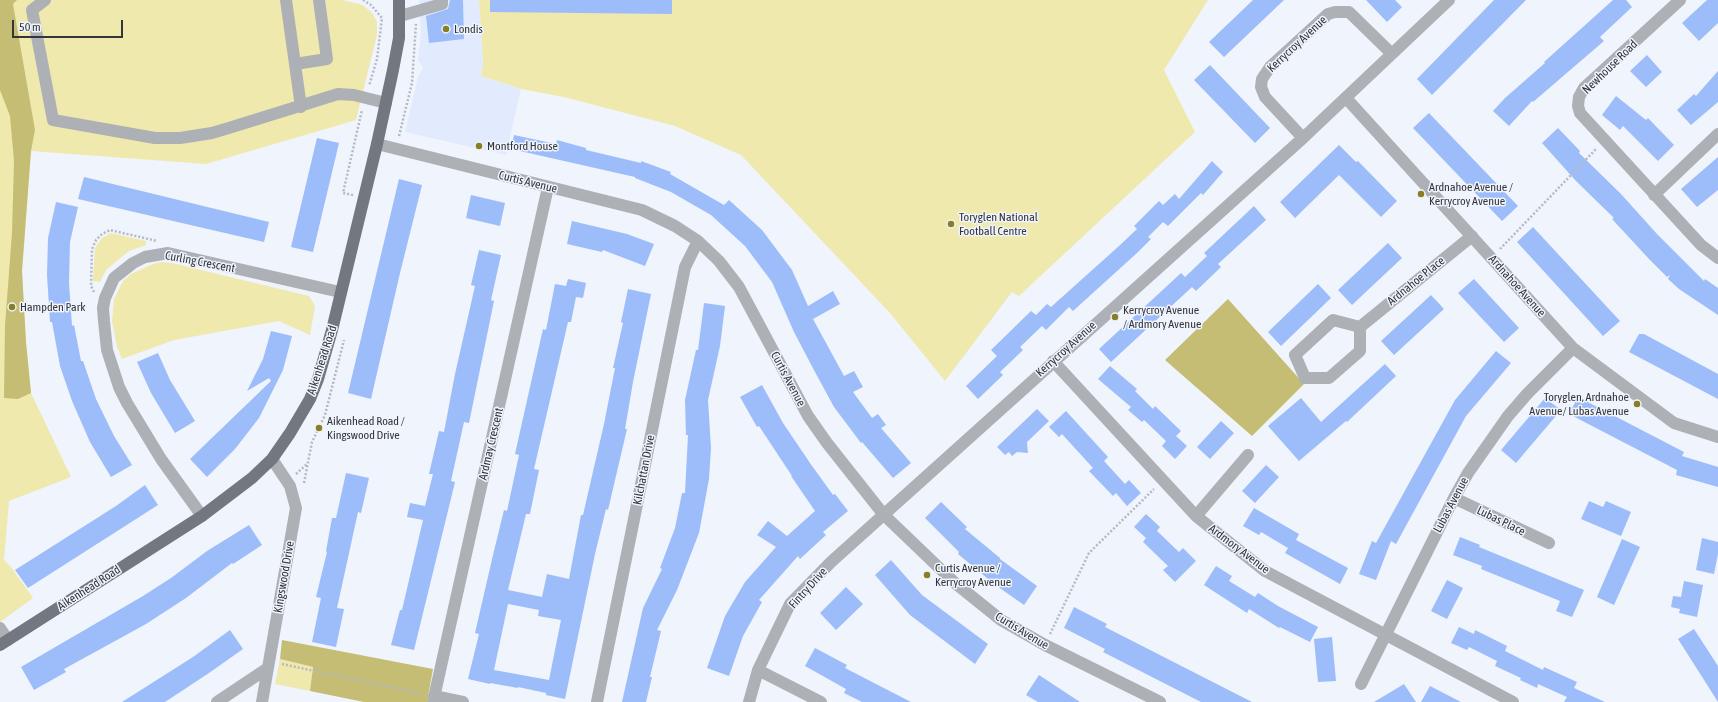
<!DOCTYPE html>
<style>
body{margin:0}
#map{position:relative;width:1718px;height:702px;overflow:hidden;background:#eff4fd;font-family:"Asap Condensed",sans-serif}
canvas{display:block}
.scale{position:absolute;left:12px;top:20px;width:111px;height:18px;box-sizing:border-box;border:2px solid #33353a;border-top:0;padding-left:5px;font-size:12px;line-height:14px;white-space:nowrap;color:#33353a;-webkit-text-stroke:3px #eff4fd;paint-order:stroke}
</style>
<div id="map">
<canvas width="1718" height="702"></canvas>
<div class="scale">50 m</div>
</div>
<script>
const ctx = document.querySelector('canvas').getContext('2d');
ctx.lineJoin = 'round';
function paint(path, color) { ctx.fillStyle = color; ctx.fill(path, 'evenodd'); }
const shape = rows => new Path2D(rows.map(r => 'M' + r).join(''));
function stroke(path, color, width, dash) { ctx.strokeStyle = color; ctx.lineWidth = width; ctx.lineCap = dash ? 'butt' : 'round'; ctx.setLineDash(dash || []); ctx.stroke(path); }
function write(font, color, halo, rows, align = 'center') {
  ctx.font = font + ' "Asap Condensed",sans-serif'; ctx.lineWidth = 3; ctx.setLineDash([]); ctx.textBaseline = 'middle'; ctx.strokeStyle = halo; ctx.fillStyle = color; for (const [text, x, y, turn = 0] of rows) {
    ctx.save(); ctx.translate(x, y); ctx.rotate((+turn || 0) * Math.PI / 180); ctx.textAlign = isNaN(turn) ? turn : align; if (halo) ctx.strokeText(text, 0, 0); ctx.fillText(text, 0, 0); ctx.restore();
  }
}
paint(shape([
 [419,0,479,0,483,62,481,76,521,89,506,155,405,132,418,77,423,68,418,60,421,33]
]), '#e2ebfe');
paint(shape([
 [0,0,342,0,363,5,373,14,377,22,377,35,356,120,206,164,31,151,22,272,26,342,31,393,71,477,9,501,4,560,11,567,33,598,0,622],
 [479,0,1208,0,1164,70,1195,132,1019,296,1012,292,945,381,890,313,741,155,675,126,564,97,521,89,481,76,483,62],
 [111,233,146,241,146,245,129,251,106,270,100,282,93,281,95,248,102,238],
 [161,262,172,263,309,296,315,306,310,335,279,321,174,340,122,359,117,347,112,321,114,299,123,281,131,274,153,264],
 [280,659,313,667,310,691,275,684]
]), '#efe9ad');
paint(shape([
 [0,0,17,0,13,4,35,130,31,151,22,271,26,342,31,393,18,399,4,398,5,325,12,233,14,161,10,116,0,90],
 [1228,299,1304,384,1252,436,1165,360],
 [282,640,433,669,427,702,364,702,310,691,313,667,280,659]
]), '#c5bd73');
paint(shape([
 [450,0,463,0,464,39,429,43,426,16,448,9],
 [490,0,672,0,672,14,490,12],
 [1253,0,1284,0,1224,57,1209,42],
 [1366,0,1395,0,1402,7,1387,22],
 [1494,0,1526,0,1432,95,1417,79],
 [1613,0,1626,0,1632,7,1600,37,1604,41,1533,102,1532,101,1509,126,1493,111,1505,98,1545,63,1544,62],
 [1707,0,1718,0,1718,23,1699,41,1682,23],
 [1647,55,1662,72,1646,87,1630,71],
 [1210,65,1270,128,1255,143,1194,80],
 [1718,71,1718,102,1691,125,1677,110,1694,94,1696,96],
 [1616,96,1646,120,1648,118,1674,145,1658,161,1623,126,1620,130,1602,115],
 [1429,113,1518,206,1502,221,1413,128],
 [1558,128,1580,151,1579,153,1621,194,1657,234,1704,281,1705,279,1718,288,1718,315,1679,289,1668,279,1670,275,1667,277,1650,260,1612,219,1614,218,1576,181,1542,143],
 [514,135,556,144,557,140,586,148,586,150,641,163,641,161,671,172,670,174,724,205,729,200,762,230,792,270,808,306,833,291,840,304,813,319,844,376,854,371,863,387,853,392,872,418,878,414,886,425,881,428,911,463,893,478,862,442,861,443,834,407,815,372,794,332,772,282,745,246,711,215,671,192,635,178,635,177,511,149],
 [317,138,339,143,313,252,291,247],
 [1339,145,1356,162,1358,161,1397,201,1381,217,1339,175,1295,218,1280,202],
 [1718,157,1718,190,1697,207,1681,189],
 [1212,161,1223,172,1203,195,1201,193,1168,226,1163,222,1148,237,1151,239,1137,253,1073,311,1069,307,1046,330,1042,326,1020,347,1023,350,1000,372,1003,375,978,399,966,386,997,356,991,350,1031,311,1036,315,1047,304,1051,307,1119,246,1137,229,1134,226,1159,201,1163,205,1175,194,1179,199],
 [84,177,269,222,264,242,78,199],
 [399,179,422,185,400,273,371,399,348,393],
 [471,195,505,203,500,226,466,218],
 [56,202,78,207,70,242,69,283,72,326,74,325,81,361,83,361,96,399,114,436,132,465,111,477,90,442,72,401,60,366,52,322,50,322,47,275,48,238],
 [1254,206,1266,220,1218,264,1221,267,1196,291,1192,287,1111,362,1099,349,1181,273,1185,277,1207,256,1204,253],
 [572,221,627,234,654,244,645,266,603,250,602,252,567,244],
 [1533,227,1620,321,1603,336,1517,242],
 [1388,243,1402,258,1352,305,1338,290],
 [479,250,501,255,491,300,494,301,469,423,464,422,451,481,455,482,414,650,391,645,400,610,402,610,423,520,407,517,410,503,425,506,433,474,429,474,439,431,444,432,455,374,475,286,471,285],
 [568,279,586,283,583,298,576,297,571,322,568,322,534,469,539,470,530,514,526,514,508,590,542,597,547,574,569,579,581,515,583,515,604,424,615,368,613,368,623,323,621,322,628,289,651,294,633,382,625,429,627,429,608,510,606,509,595,554,565,699,546,695,546,693,518,687,518,688,490,683,490,684,468,679,479,634,475,633,493,555,504,510,507,511,519,455,515,454,543,329,546,330,555,284,566,286],
 [508,604,539,610,538,616,561,620,549,680,494,670],
 [1474,279,1519,328,1504,342,1458,293],
 [1318,284,1331,298,1281,346,1268,332],
 [1431,295,1444,309,1394,355,1381,341],
 [704,303,725,306,720,346,708,400,711,448,709,479,699,533,677,590,657,630,661,631,650,677,652,677,646,702,622,702,643,608,662,569,660,568,675,528,682,493,685,493,688,435,686,435,685,400,696,350,698,350],
 [271,331,292,336,283,370,259,418,235,449,207,477,190,459,271,381,269,378,247,391,263,359],
 [1639,334,1644,334,1718,374,1718,399,1629,352],
 [1496,351,1511,363,1466,416,1396,544,1391,541,1376,580,1359,574,1372,541,1376,543,1455,400],
 [158,353,170,380,195,421,175,433,151,393,137,362],
 [1385,364,1396,376,1347,422,1346,421,1299,461,1268,426,1301,398,1321,422],
 [1110,366,1137,389,1135,391,1153,409,1155,406,1181,431,1176,436,1187,446,1175,459,1162,446,1166,441,1144,420,1142,422,1128,410,1131,407,1098,379],
 [762,385,783,423,810,463,833,495,835,494,848,511,823,532,826,535,800,559,798,556,759,600,762,602,743,636,729,676,707,668,725,616,745,582,776,547,757,535,768,521,787,536,815,511,791,476,792,476,759,426,757,427,740,397],
 [1578,397,1684,452,1682,456,1718,467,1718,487,1676,475,1677,470,1569,414],
 [1545,398,1561,410,1516,463,1501,450],
 [1037,409,1049,421,1027,442,1028,453,1017,452,1012,456,1009,452,1005,455,997,447],
 [1066,411,1108,457,1104,461,1125,484,1129,480,1141,493,1127,506,1116,493,1113,496,1089,471,1093,468,1062,434,1059,437,1049,427],
 [1221,421,1234,433,1210,459,1197,447],
 [1266,465,1279,477,1255,503,1242,491],
 [346,473,369,478,361,513,358,512,337,608,344,609,336,647,312,642,321,598,316,597,327,552,326,551,332,518,336,518],
 [145,485,158,505,28,588,15,570,116,506],
 [1589,501,1603,507,1606,501,1631,512,1621,536,1581,519],
 [941,502,967,527,965,529,1000,558,1000,559,1037,586,1024,605,994,584,958,554,959,552,925,518],
 [1254,508,1299,534,1296,540,1348,568,1340,584,1285,553,1288,548,1261,532,1259,535,1243,526],
 [1146,514,1160,527,1157,531,1179,552,1183,548,1196,561,1175,582,1163,570,1168,566,1143,542,1146,538,1134,527],
 [249,525,262,545,233,564,232,563,186,598,146,624,64,669,66,672,34,690,21,667,143,596,171,578,207,551],
 [1460,537,1480,545,1479,547,1584,590,1572,617,1556,611,1560,601,1481,569,1482,566,1453,555],
 [1702,538,1718,542,1718,554,1714,574,1696,570],
 [1622,539,1640,547,1614,605,1597,597],
 [891,560,922,595,988,644,975,664,910,615,875,575],
 [1216,566,1232,576,1229,581,1255,597,1258,593,1278,606,1318,627,1310,642,1280,627,1279,628,1249,609,1247,613,1204,585],
 [1447,580,1463,588,1447,619,1431,611],
 [1684,581,1703,585,1697,617,1679,613,1680,609,1671,607,1673,596,1681,597],
 [846,587,863,604,836,630,820,613],
 [1074,607,1107,624,1105,627,1252,702,1201,702,1103,652,1105,649,1064,628],
 [1459,627,1474,634,1475,630,1507,646,1505,651,1543,670,1544,667,1577,682,1574,688,1605,702,1564,702,1567,697,1538,684,1537,688,1520,680,1521,678,1495,666,1497,661,1469,647,1467,650,1451,643],
 [1694,629,1718,666,1718,702,1678,639],
 [230,630,243,649,209,673,165,702,122,702,193,657],
 [1332,637,1336,681,1318,682,1314,639],
 [815,648,847,665,845,668,911,702,862,702,844,693,846,689,805,666],
 [1039,675,1080,702,1038,702,1026,695],
 [1404,684,1416,702,1374,702],
 [1430,686,1461,702,1421,702]
]), '#9dbcfa');
stroke(shape([
 [363,0,371,5,382,18,377,59,369,86],
 [399,136,412,83,416,24],
 [353,195,343,193,362,110],
 [1500,249,1597,148],
 [94,292,91,286,92,249,96,240,102,234,110,230,157,241],
 [296,474,307,464],
 [304,483,312,442,325,415,344,340],
 [1050,634,1089,553,1154,489],
 [282,664,422,694]
]), '#b5b9c1', 2.5, [2, 2]);
stroke(shape([
 [45,0,32,10,53,120,155,138,180,138,212,133,232,127,338,94,354,95,386,103],
 [286,0,301,107],
 [1680,0,1584,88,1579,97,1578,106,1580,113,1701,245,1718,258],
 [400,16,442,4,442,0],
 [295,64,327,59,319,0],
 [1346,98,1573,348,1674,423,1718,437],
 [1303,138,1265,97,1261,87,1262,79,1270,67,1328,14,1335,12,1349,12,1391,53],
 [377,144,642,210,675,226,698,241,719,261,739,287,808,416,827,443,884,515,955,583,1001,620,1045,645,1160,702],
 [1654,195,1718,134],
 [1360,327,1333,320,1295,355,1305,378,1329,378,1360,351,1360,327,1472,236],
 [1053,361,1196,516,1265,571,1513,702],
 [1454,498,1549,543],
 [202,516,161,459,127,403,119,387,107,350,104,321,103,308,105,298,114,278,133,263,145,257,168,253,340,292],
 [1196,516,1248,455],
 [0,628,8,640],
 [758,670,821,702],
 [1361,684,1454,498,1468,473,1508,416,1527,394,1573,348],
 [434,696,463,702],
 [217,702,268,668],
 [262,702,296,508,290,486,272,459],
 [433,702,548,187],
 [597,702,685,267,698,241],
 [749,702,758,670,790,604,831,562,1303,138,1449,0]
]), '#adb0b5', 12);
stroke(shape([
 [0,645,202,516,252,478,272,459,290,433,310,399,318,379,332,330,377,144,393,70,399,38,399,0]
]), '#727780', 12);
for (const [x, y, r, color] of [
 [446,29,4,"#877e25"],
 [479,146,4,"#877e25"],
 [1421,194,4,"#877e25"],
 [951,224,4,"#877e25"],
 [12,307,4,"#877e25"],
 [1115,317,4,"#877e25"],
 [1637,404,4,"#877e25"],
 [319,428,4,"#877e25"],
 [927,575,4,"#877e25"]
]) { const dot = new Path2D(); dot.arc(x, y, r, 0, 2 * Math.PI); ctx.fillStyle = color; ctx.fill(dot); stroke(dot, '#eff4fd', 1.5); }
write('12px', '#33353a', '#eff4fd', [
 ["Londis",454,29],
 ["Montford House",487,146],
 ["Ardnahoe Avenue /",1429,187],
 ["Kerrycroy Avenue",1429,201],
 ["Toryglen National",959,217],
 ["Football Centre",959,231],
 ["Hampden Park",20,307],
 ["Kerrycroy Avenue",1123,310],
 ["/ Ardmory Avenue",1123,324],
 ["Toryglen, Ardnahoe",1629,397,"right"],
 ["Avenue/ Lubas Avenue",1629,411,"right"],
 ["Aikenhead Road /",327,421],
 ["Kingswood Drive",327,435],
 ["Curtis Avenue /",935,568],
 ["Kerrycroy Avenue",935,582]
], 'left');
write('12px', '#33353a', '#eff4fd', [
 ["Kerrycroy Avenue",1297,44,-43],
 ["Newhouse Road",1610,67,-44],
 ["Curtis Avenue",528,182,14],
 ["Curling Crescent",200,262,11],
 ["Ardnahoe Place",1416,281,-39],
 ["Ardnahoe Avenue",1517,286,48],
 ["Kerrycroy Avenue",1066,349,-42],
 ["Aikenhead Road",322,360,-72],
 ["Curtis Avenue",788,379,62],
 ["Ardmay Crescent",491,444,-77],
 ["Kilchattan Drive",644,470,-79],
 ["Lubas Avenue",1451,505,-62],
 ["Lubas Place",1501,521,26],
 ["Ardmory Avenue",1239,549,37],
 ["Kingswood Drive",284,577,-80],
 ["Aikenhead Road",89,588,-33],
 ["Fintry Drive",808,588,-48],
 ["Curtis Avenue",1022,631,31]
]);
</script>
